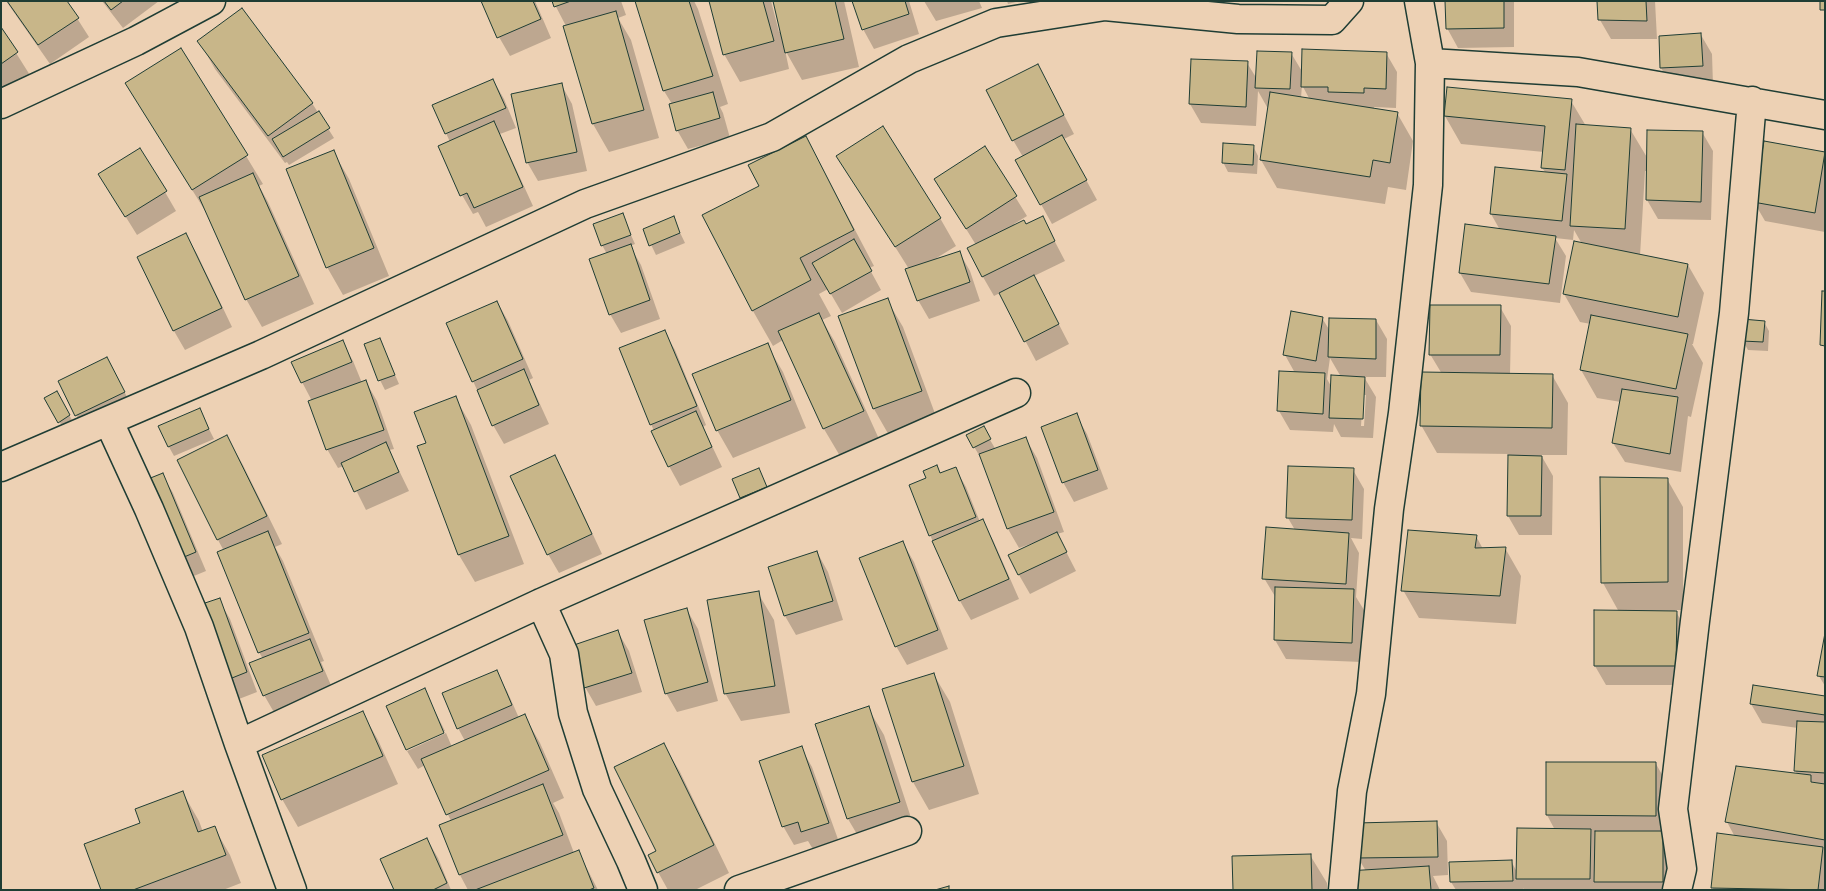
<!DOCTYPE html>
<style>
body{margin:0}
#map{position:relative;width:1826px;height:891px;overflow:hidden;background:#edd1b4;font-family:Sriracha,sans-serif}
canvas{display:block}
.frame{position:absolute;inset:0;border:2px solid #1f3d34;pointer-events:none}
</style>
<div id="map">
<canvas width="1826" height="891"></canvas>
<div class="frame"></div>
</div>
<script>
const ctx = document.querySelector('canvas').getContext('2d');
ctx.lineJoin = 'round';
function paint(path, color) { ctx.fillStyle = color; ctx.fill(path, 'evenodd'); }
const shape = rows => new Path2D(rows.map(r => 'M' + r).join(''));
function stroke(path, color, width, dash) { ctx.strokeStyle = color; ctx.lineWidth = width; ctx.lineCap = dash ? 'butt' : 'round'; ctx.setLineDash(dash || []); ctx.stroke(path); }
paint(shape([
 [6,1,66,1,89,37,50,64],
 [102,1,159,1,123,28],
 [483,1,535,1,551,38,510,56,499,37],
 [553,1,621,1,626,15,618,18,631,40,659,138,609,152,593,124,565,26,566,26],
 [636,1,694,1,698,9,728,104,720,107,723,113,730,138,688,149,677,130,672,104,664,91],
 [710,1,771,1,779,32,781,31,774,1,844,1,859,67,802,80,785,50,789,69,740,82,724,54],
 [854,1,909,1,919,34,874,49,863,29],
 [924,1,979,1,982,8,936,21],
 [1007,1,1020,1,1008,4],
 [1447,1,1514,1,1514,47,1458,48,1447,28],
 [1598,1,1655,1,1657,39,1611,39,1600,20],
 [1,29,33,80,1,102],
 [1701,35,1712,54,1713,85,1672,87,1661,68],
 [199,41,312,103,334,138,289,165,287,162,285,163,215,69],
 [181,49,263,184,259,186,268,202,314,304,262,327,246,299,209,217,143,111],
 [1291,53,1303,73,1386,53,1397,72,1396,108,1374,107,1374,110,1397,113,1413,141,1406,190,1388,187,1385,204,1277,188,1261,160,1269,107,1267,107,1258,91,1256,126,1201,123,1190,104,1193,60,1247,63,1257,79],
 [1302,85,1310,100,1301,98],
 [1038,65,1074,134,1064,139,1097,200,1052,224,1017,161,1023,157,1013,140],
 [493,80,504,99,516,128,500,134,533,206,486,227,478,212,473,214,462,195,450,142,434,106],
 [561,84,572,104,587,171,538,181,527,162],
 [1448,89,1571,101,1586,126,1630,129,1648,159,1702,132,1713,151,1711,220,1658,219,1647,200,1648,171,1645,171,1640,256,1688,265,1704,293,1693,344,1692,344,1703,363,1691,417,1688,416,1681,472,1625,462,1613,443,1621,402,1597,398,1581,370,1591,324,1580,322,1564,294,1582,244,1574,230,1573,240,1555,238,1566,256,1560,303,1471,292,1460,273,1500,230,1491,214,1546,173,1542,168,1544,152,1461,144,1445,116],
 [805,138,825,173,874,266,869,268,881,290,842,313,828,289,819,294,831,316,822,320,835,342,879,439,840,456,824,429,783,340,773,346,753,311,761,187],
 [1253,146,1258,156,1257,174,1228,172,1223,162],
 [985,148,1027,216,1014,224,1015,226,1026,225,1042,217,1065,261,1034,276,1069,344,1036,361,1000,293,994,296,983,277,969,248,976,245,947,198],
 [333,151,349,179,389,276,343,295,327,267],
 [1825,153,1825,232,1765,221,1754,202],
 [838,156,940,218,956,246,935,259,959,252,970,271,980,301,929,319,918,300,909,269],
 [165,192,176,211,137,235,111,193],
 [622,215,635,244,630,246,641,265,660,319,621,333,610,314,607,254,602,245],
 [673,218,685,243,656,255,644,230],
 [186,235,197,254,232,327,185,350,174,331,139,258],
 [887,300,903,327,937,419,890,437,874,409,840,317],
 [497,302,508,321,533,378,529,380,549,424,504,444,493,425,473,381],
 [1500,307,1511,326,1510,375,1552,375,1568,403,1567,455,1541,455,1553,476,1552,535,1519,535,1508,516,1509,454,1437,453,1421,425,1442,374,1430,354],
 [1322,318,1330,331,1376,320,1387,339,1386,377,1364,377,1376,397,1373,438,1341,437,1334,424,1333,432,1290,430,1279,411,1295,373,1285,355],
 [1330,358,1341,377,1332,388,1327,379],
 [1363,395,1366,395,1364,426,1361,426],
 [1764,322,1769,331,1768,351,1748,350,1743,341],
 [664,331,675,350,706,425,703,427,722,467,680,486,669,466,651,424],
 [380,340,399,384,385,390,380,380],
 [342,342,353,361,362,383,366,382,377,401,394,449,389,450,409,491,366,510,344,466,338,468,327,449,312,401,302,382],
 [767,345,783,372,806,428,733,458,717,430],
 [107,359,135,412,87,435,59,382],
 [56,393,75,425,65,431,46,399],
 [455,397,471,425,524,564,475,582,459,555,418,447,428,443],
 [199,409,214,439,174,456,169,447],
 [1076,415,1087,434,1108,489,1074,502,1063,482],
 [983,428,996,450,1026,439,1037,458,1064,532,1057,534,1076,571,1030,594,1019,575,1037,543,1036,542,1019,548,1008,529,981,456,980,457,968,436],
 [227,437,243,465,282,544,275,547,283,561,324,661,321,662,333,690,275,714,264,695,263,659,259,652,224,551,218,540],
 [554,456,565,475,602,554,559,573,548,554],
 [936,467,941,474,955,468,966,487,980,522,982,521,993,540,1019,599,971,620,960,601,930,535,927,479],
 [1353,470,1364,489,1362,539,1351,538,1359,553,1356,597,1364,610,1362,662,1286,659,1275,640,1276,598,1264,578,1295,530,1288,518],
 [162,474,173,493,206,571,189,578],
 [763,478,771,496,746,506,741,497],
 [1667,479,1683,507,1683,610,1675,610,1687,631,1686,685,1606,685,1595,666,1619,612,1603,583],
 [1476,536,1483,549,1505,548,1521,576,1516,624,1419,618,1403,590],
 [903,543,914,562,948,649,907,665,896,646],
 [817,552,828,572,843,620,796,635,785,616,770,568],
 [758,593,774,620,790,713,741,721,725,693],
 [219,600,230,619,257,692,239,699,228,680],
 [687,610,698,629,718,701,677,712,666,693],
 [618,632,629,651,642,692,596,706,585,687],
 [1825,641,1825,686,1819,676],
 [496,672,507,691,519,718,524,715,540,743,564,798,553,803,559,813,574,853,578,851,598,890,468,890,460,875,451,821,425,765,418,769,407,751,446,733,452,747,465,741,458,728],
 [934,675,950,702,979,794,929,810,913,782,884,690],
 [424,690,445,731,406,749],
 [1825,697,1825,890,1713,890,1719,834,1735,837,1727,822,1797,774,1795,770,1798,728,1762,723,1751,704],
 [868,708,884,735,915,830,864,846,848,819],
 [362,712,378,740,398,784,298,827,282,799],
 [664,745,680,772,729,873,695,890,668,890,658,872,657,852],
 [801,748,812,767,839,842,814,851,808,841,794,845,783,826],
 [1547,763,1656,764,1672,792,1673,890,1524,890,1523,888,1523,890,1456,890,1451,882,1450,863,1511,861,1517,872,1555,830,1547,815],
 [183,793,199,821,203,832,214,827,230,855,241,883,223,890,102,890,142,824],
 [1436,822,1447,841,1448,875,1433,876,1440,890,1350,890,1366,871,1358,858],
 [427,839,438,858,451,890,395,890],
 [1310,855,1327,883,1327,890,1234,890]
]), '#0003');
const building = shape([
 [7,1,67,1,79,18,38,45,7,1],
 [104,1,123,1,111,10,104,1],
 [481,1,533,1,541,19,497,38,481,1],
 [552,1,571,1,554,7,552,1],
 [635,1,689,1,713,76,663,91,635,1],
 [709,1,763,1,774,41,723,55,709,1],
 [773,1,835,1,844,39,785,53,773,1],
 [852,1,905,1,909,14,862,30,852,1],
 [1445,1,1504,1,1504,28,1446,29,1445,1],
 [1597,1,1646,1,1647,21,1598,20,1597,1],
 [1820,1,1825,1,1825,10,1820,10,1820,1],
 [242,8,313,103,268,136,197,41,242,8],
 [616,11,644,110,592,124,563,26,616,11],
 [1,27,18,52,1,64,1,27],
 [1701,33,1703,66,1660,68,1659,36,1701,33],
 [181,48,248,155,192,190,125,83,181,48],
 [1302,49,1387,52,1386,89,1364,88,1364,93,1328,92,1328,87,1301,87,1302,49],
 [1257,51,1292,52,1290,89,1255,88,1257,51],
 [1191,59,1248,61,1246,107,1189,104,1191,59],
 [1038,64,1064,115,1012,141,986,90,1038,64],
 [493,79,506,108,445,134,432,105,493,79],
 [562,83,577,152,526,163,511,94,562,83],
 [1447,87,1572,99,1565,170,1541,168,1545,126,1444,116,1447,87],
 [713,92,720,118,676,131,669,104,713,92],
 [1270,92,1398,112,1390,163,1373,160,1370,177,1260,160,1270,92],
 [319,111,330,128,283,157,272,139,319,111],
 [494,121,523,187,474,208,467,193,460,196,438,146,494,121],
 [1576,124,1631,128,1625,229,1570,226,1576,124],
 [883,126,941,218,895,247,836,156,883,126],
 [1647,130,1703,131,1701,202,1646,200,1647,130],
 [1062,135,1087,180,1040,205,1015,160,1062,135],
 [806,136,854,230,800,258,811,280,752,311,702,215,759,186,748,165,806,136],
 [1764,141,1825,152,1815,213,1753,202,1764,141],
 [1223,143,1254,145,1253,165,1222,163,1223,143],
 [985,146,1017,196,966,229,934,179,985,146],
 [140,148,167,191,125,217,98,174,140,148],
 [334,150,374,248,326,268,286,169,334,150],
 [1495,167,1567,174,1562,221,1490,214,1495,167],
 [253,173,299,276,245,300,199,197,253,173],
 [623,213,631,235,601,246,593,224,623,213],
 [674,216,680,233,649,246,643,229,674,216],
 [1043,216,1055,241,982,277,967,248,1024,220,1026,224,1043,216],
 [1465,224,1556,236,1549,284,1459,273,1465,224],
 [186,233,222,308,173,331,137,257,186,233],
 [854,239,872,271,830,294,812,263,854,239],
 [1574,241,1688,264,1678,317,1563,294,1574,241],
 [631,244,650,300,609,315,589,259,631,244],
 [960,251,970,282,917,301,905,269,960,251],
 [1034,275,1059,324,1024,342,999,293,1034,275],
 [1822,291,1825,291,1825,346,1820,345,1822,291],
 [888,298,922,391,873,409,838,316,888,298],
 [497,301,523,359,472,382,446,323,497,301],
 [1430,305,1501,305,1500,355,1429,355,1430,305],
 [1291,311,1323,317,1316,361,1283,355,1291,311],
 [819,313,864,411,823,429,778,331,819,313],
 [1591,315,1688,334,1676,389,1580,370,1591,315],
 [1329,318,1376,319,1376,359,1328,357,1329,318],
 [1742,319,1765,321,1763,342,1742,341,1742,319],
 [665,330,697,406,650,425,619,348,665,330],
 [380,338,395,375,378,381,364,344,380,338],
 [343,340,352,362,301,383,291,362,343,340],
 [768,343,791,400,716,431,692,374,768,343],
 [107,357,125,392,75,416,58,381,107,357],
 [524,369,539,405,492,426,477,390,524,369],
 [1279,371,1325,373,1323,414,1277,411,1279,371],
 [1421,372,1553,374,1552,428,1420,426,1421,372],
 [1331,375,1365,377,1363,419,1329,418,1331,375],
 [366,380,384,430,326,450,308,401,366,380],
 [1622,389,1678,397,1670,454,1612,443,1622,389],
 [57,391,70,415,58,423,44,398,57,391],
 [456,396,509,536,458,555,417,446,426,443,414,412,456,396],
 [200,408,209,429,168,447,158,426,200,408],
 [696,411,712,447,668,467,651,431,696,411],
 [1077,413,1098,470,1062,483,1041,427,1077,413],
 [984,426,991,439,973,448,966,435,984,426],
 [227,435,267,516,217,540,177,460,227,435],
 [1026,437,1054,512,1007,529,979,454,1026,437],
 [386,442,399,472,354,492,341,463,386,442],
 [555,455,592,534,547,555,510,476,555,455],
 [1508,455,1542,456,1541,516,1507,516,1508,455],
 [937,465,940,473,956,467,976,517,929,536,909,485,926,478,923,471,937,465],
 [1288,466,1354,468,1352,520,1286,518,1288,466],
 [759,468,767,487,740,498,732,479,759,468],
 [163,473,196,552,177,560,143,481,163,473],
 [1600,477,1668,478,1668,582,1601,583,1600,477],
 [983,519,1009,579,959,601,932,541,983,519],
 [1266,527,1349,533,1346,584,1262,579,1266,527],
 [1408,530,1477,535,1475,548,1506,547,1500,596,1401,591,1408,530],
 [268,531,309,633,258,653,217,552,268,531],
 [1057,532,1067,552,1018,575,1008,555,1057,532],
 [903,541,938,630,895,647,859,558,903,541],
 [817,551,833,601,784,616,768,567,817,551],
 [1275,587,1354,589,1352,643,1274,640,1275,587],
 [759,591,775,686,724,694,707,600,759,591],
 [220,598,247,672,227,680,199,605,220,598],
 [687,608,708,682,665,694,644,620,687,608],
 [1594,610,1677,611,1676,666,1594,666,1594,610],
 [618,630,632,673,584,688,571,646,618,630],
 [1825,633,1825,677,1817,676,1825,633],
 [310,639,323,671,263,696,249,663,310,639],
 [497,670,512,705,457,729,442,693,497,670],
 [934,673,964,766,912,782,882,689,934,673],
 [1753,685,1825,696,1825,715,1750,704,1753,685],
 [425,688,444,733,406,750,386,706,425,688],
 [869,706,900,802,847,819,815,724,869,706],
 [363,711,383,756,281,800,262,755,363,711],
 [525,714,549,770,446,815,421,759,525,714],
 [1797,721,1825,722,1825,773,1794,771,1797,721],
 [664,743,714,845,657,873,648,855,656,851,614,767,664,743],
 [802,746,829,823,801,832,798,822,782,827,759,761,802,746],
 [1546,762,1656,762,1656,816,1546,815,1546,762],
 [1736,766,1811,775,1811,782,1825,784,1825,840,1725,822,1736,766],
 [543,784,563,835,459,875,439,825,543,784],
 [183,791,198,832,215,826,226,855,133,890,101,890,84,844,140,823,135,809,183,791],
 [1437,821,1438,857,1357,858,1356,823,1437,821],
 [1517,828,1591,829,1590,879,1516,879,1517,828],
 [1595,831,1663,831,1663,882,1594,882,1595,831],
 [1717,833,1823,847,1818,890,1711,888,1717,833],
 [427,838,447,883,433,890,394,890,380,859,427,838],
 [579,850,594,888,589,890,475,890,579,850],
 [1311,854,1312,890,1233,890,1232,856,1311,854],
 [1512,860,1513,881,1450,882,1449,862,1512,860],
 [1429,866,1431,890,1349,890,1347,871,1429,866],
 [949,886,949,890,935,890,949,886]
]);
paint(building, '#c8b689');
stroke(building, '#1f3d34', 1);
const minor = shape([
 [1430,63,1578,72,1825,115],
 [1,104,136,41,211,1],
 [109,422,149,509,199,627,239,744,292,890],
 [1,467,261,355,585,204,772,137,909,59,996,23,1105,6,1238,19,1332,20,1349,1],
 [541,603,564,654,573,713,597,789,631,861,643,890],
 [239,744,541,603,1016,393],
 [739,890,907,831],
 [1343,890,1352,791,1371,694,1389,509,1403,413,1428,185,1430,63,1419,1],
 [1677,890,1682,869,1673,809,1695,621,1734,313,1752,101]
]);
stroke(minor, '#1f3d34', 31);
stroke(minor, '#edd1b4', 28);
</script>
